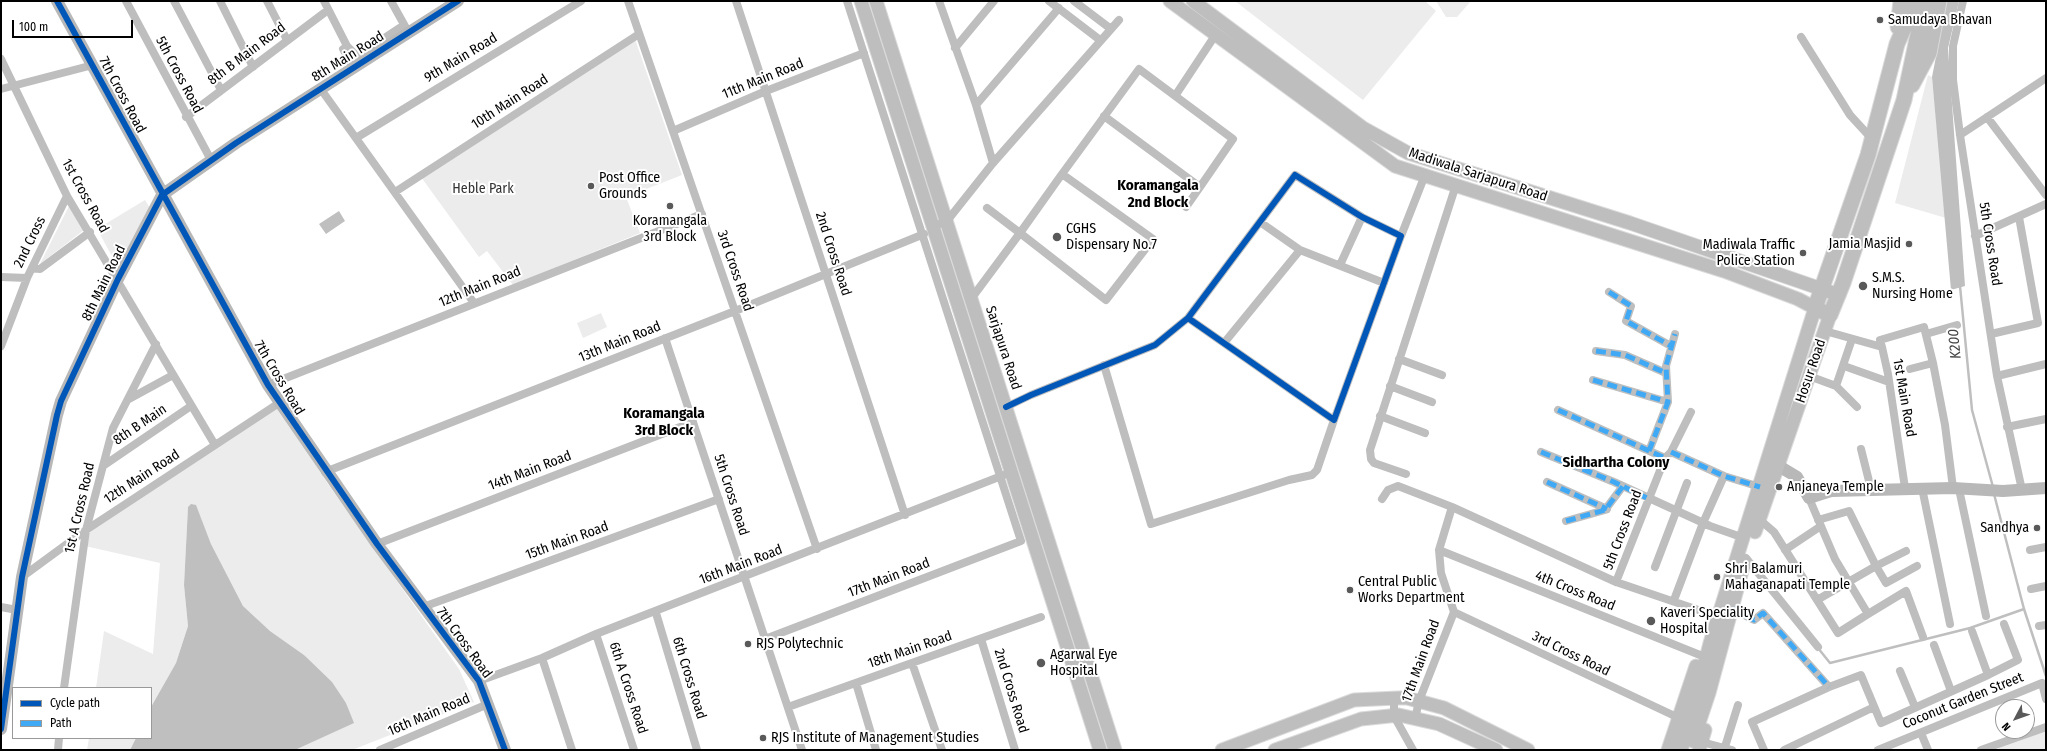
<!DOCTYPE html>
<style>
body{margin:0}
#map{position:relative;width:2047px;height:751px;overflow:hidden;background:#fff;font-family:"Fira Sans Condensed",sans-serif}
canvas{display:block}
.frame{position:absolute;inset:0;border:2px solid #000;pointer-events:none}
.legend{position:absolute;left:12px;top:687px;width:140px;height:52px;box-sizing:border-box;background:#fff;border:1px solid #999;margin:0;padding:5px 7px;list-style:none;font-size:12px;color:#000}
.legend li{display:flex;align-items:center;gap:8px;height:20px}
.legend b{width:20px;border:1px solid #999}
.north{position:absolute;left:1995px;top:699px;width:40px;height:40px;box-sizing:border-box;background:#fff;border:1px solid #999;border-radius:50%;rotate:229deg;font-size:11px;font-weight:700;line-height:16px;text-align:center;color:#000}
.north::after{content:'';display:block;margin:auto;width:14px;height:18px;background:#595959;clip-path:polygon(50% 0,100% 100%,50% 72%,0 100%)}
.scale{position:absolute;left:12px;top:20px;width:121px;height:18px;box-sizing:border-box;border:2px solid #000;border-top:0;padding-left:5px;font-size:12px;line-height:14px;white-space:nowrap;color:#000;-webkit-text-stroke:3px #fff;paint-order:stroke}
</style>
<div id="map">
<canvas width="2047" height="751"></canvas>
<div class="frame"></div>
<ul class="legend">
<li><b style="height:5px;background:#0057b8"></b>Cycle path</li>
<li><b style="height:5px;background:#3fa9f5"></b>Path</li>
</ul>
<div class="north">N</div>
<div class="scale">100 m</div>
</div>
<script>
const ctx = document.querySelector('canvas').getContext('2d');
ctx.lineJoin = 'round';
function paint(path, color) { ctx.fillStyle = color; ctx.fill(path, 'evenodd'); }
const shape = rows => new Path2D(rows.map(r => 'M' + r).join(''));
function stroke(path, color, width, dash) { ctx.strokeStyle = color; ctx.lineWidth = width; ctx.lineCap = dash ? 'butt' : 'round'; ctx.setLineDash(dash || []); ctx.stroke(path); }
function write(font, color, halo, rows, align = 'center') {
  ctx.font = font + ' "Fira Sans Condensed",sans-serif'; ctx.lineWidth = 4; ctx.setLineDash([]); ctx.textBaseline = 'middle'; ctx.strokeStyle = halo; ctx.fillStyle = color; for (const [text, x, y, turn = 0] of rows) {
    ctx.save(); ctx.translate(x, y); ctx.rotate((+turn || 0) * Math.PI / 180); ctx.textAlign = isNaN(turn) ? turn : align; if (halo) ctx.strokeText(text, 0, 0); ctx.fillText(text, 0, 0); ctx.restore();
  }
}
paint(shape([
 [1235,1,1425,1,1436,11,1363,100],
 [1436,1,1471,1,1457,17,1446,17],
 [635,39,682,175,626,197,640,233,513,285,487,251,479,257,421,177],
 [1928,75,1932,77,1946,218,1895,203],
 [145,200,150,208,118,267,97,229],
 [69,206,84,230,40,264],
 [601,313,607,327,583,338,577,323],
 [275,404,328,484,459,669,474,702,352,750,295,750,353,723,346,703,304,655,270,631,243,606,211,544,198,511,188,507,184,585,188,626,176,663,151,707,151,688,96,688,104,631,153,654,160,563,85,546,88,529],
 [2046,730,2046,750,1999,750,1998,747],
 [89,738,136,738,130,750,87,750]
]), '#ececec');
paint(shape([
 [1947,1,1959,1,1948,48,1965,286,1951,290,1932,77],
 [339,211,345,221,326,234,319,224],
 [191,504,196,505,211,544,243,606,270,631,304,655,332,682,346,703,354,723,295,750,130,750,136,738,151,738,151,707,176,663,188,626,184,585,188,507]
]), '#bfbfbf');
stroke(shape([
 [1960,286,1972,410,1993,487],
 [1994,494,2024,609,2046,676],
 [1818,648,1830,663,1970,628,2024,609]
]), '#bfbfbf', 2.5);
const primary = shape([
 [861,1,1100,750],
 [876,1,1115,750],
 [1170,1,1395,166,1724,271,1798,299,1815,308,1710,643,1688,729,1681,750],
 [1193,1,1363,128,1408,153,1630,223,1839,295],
 [1755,532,1830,315],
 [1693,741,1709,693,1743,567],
 [1222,750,1354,700,1398,698,1407,698,1444,708,1528,750],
 [1275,750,1361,719,1399,715,1439,724,1496,750],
 [1668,750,1696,666],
 [1699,750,1705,730]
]);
const highway = shape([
 [1912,1,1907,21,1897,44,1868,155,1815,308,1830,315,1843,283,1904,100,1925,1],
 [1898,27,1901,1],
 [1912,85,1929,53,1939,1]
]);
stroke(primary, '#dbdbdb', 15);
stroke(highway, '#dbdbdb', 17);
stroke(shape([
 [126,1,211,160],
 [174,1,221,90],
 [220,1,253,67],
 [267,1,287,40],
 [324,1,347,46,357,56,404,25],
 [391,1,406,28],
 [628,1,817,549],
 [736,1,905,515],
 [939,1,976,105,993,163],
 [1049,1,1100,40],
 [1074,1,1111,29],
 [1963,1,1953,46,1953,80,1960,135,1997,376,2022,490],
 [1801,37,1850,115,1872,139],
 [955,48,994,1],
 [343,49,353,68],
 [1,59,67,196,215,445],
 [320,88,474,303],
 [1,89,93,65],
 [1175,96,1216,34],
 [976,105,1059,8],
 [186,117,324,13],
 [1987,117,2046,195],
 [673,131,766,91,864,53],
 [1960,135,2046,78],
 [356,138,581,1],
 [1062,174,1139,69,1233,139,1200,187,1104,116],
 [395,192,639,34],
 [1186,207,1200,187],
 [1260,222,1300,250,1384,283],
 [934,226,947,221,993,163,1119,20],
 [1401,236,1425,175],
 [1975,236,2046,204],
 [1340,265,1362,217],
 [32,268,40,269,90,232],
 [1,277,27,278],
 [1609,292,1631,306,1626,321,1671,346],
 [971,299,1020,233,1062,174,1153,239,1106,300,1020,233,987,208],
 [1825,331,1882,347,1888,374,1905,488],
 [1926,334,1957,325],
 [1991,334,2038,323,2019,217],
 [665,338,802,750],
 [1224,343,1300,250],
 [1,346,27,278,67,196],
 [1882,347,1880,340,1924,327,1933,363],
 [1596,351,1625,355,1666,373],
 [1399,359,1442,375],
 [1104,365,1151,524,1289,480,1312,475,1317,470,1334,420],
 [1844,366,1889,382],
 [1910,369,1933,363,1945,425,1953,488],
 [1809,376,1836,386,1857,407],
 [1997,376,2046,364],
 [1593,380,1668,402],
 [268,385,702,214],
 [1390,386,1432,402],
 [1836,386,1852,339],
 [129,399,173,375],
 [1006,407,1031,395,1155,345,1188,318,1334,420,1401,236,1362,217,1295,175,1188,318],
 [1558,410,1665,458],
 [1380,416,1425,433],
 [2007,427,2046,419],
 [1861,449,1871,489],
 [1649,451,1668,402,1666,366,1675,334],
 [1541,452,1614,482,1710,526,1744,538],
 [1671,452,1724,476,1760,487],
 [103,466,191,406],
 [325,472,735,311,924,234],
 [1406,474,1374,463,1371,459,1370,450,1456,185],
 [1547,482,1607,509],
 [1922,488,1950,624],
 [1959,489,1986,616],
 [1382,499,1388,490,1398,486,1452,507,1616,582,1665,458,1671,452,1691,412],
 [1452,507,1439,550,1441,573,1454,612],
 [1759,519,1774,532,1838,633,1868,614,1835,559,1809,498],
 [1818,520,1849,511,1876,566,1906,551],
 [1566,521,1605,510,1623,486],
 [377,544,693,422],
 [1439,550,1700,655],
 [1785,550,1821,526],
 [2030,550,2046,547],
 [1746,558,1818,647],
 [1655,567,1687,483],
 [22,577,86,530,279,403],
 [1616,582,1719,617],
 [2031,589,2046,586],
 [1674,600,1703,523,1724,476],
 [1817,600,1876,566,1886,583,1917,566],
 [1,607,17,610],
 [423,607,719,499],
 [1732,609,1754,620,1763,613,1829,687],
 [1454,612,1679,718],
 [656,613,697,750],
 [1868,614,1906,591,1923,637],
 [2039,626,2046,625],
 [1972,631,1988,675],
 [596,634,634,750],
 [765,639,1021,541,847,1],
 [981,639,1015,750],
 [1934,645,1951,691],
 [542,658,572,750],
 [912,663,942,750],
 [1900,671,1915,707],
 [479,681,542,658,596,634,1004,475],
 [856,683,876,750],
 [64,688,86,530,113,428,156,344],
 [1394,698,1394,716,1413,750],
 [788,707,1041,617],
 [1415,719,1419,701,1454,612],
 [1921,733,1928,750],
 [1702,742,1732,750],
 [58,750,59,738],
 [380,750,488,704],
 [1724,750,1738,705],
 [1764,750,1752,722,1829,687,1861,675,1881,723,1988,675,2018,660,2004,624],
 [1784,750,1874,707],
 [1878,750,2042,683,2046,699],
 [1981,750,2046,727]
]), '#bebebe', 8);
stroke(shape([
 [57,1,268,385,377,544,479,681,505,750],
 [1777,465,1797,477,1809,498,1831,491,1953,488,2003,491,2046,488],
 [1,729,22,577,57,415,61,401,118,279,162,195,236,143,458,1]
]), '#b8b8b8', 12);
stroke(primary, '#bebebe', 13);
stroke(highway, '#bebebe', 15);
stroke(shape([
 [1609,292,1631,306,1626,321,1671,346],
 [1596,351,1625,355,1666,373],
 [1593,380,1668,402],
 [1558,410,1665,458],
 [1649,451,1668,402,1666,366,1675,334],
 [1541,452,1614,482,1649,499],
 [1671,452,1724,476,1760,487],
 [1547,482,1607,509],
 [1566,521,1605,510,1623,486],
 [1732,609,1754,620,1763,613,1829,687]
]), '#3fa9f5', 5, [10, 5]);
stroke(shape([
 [57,1,268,385,377,544,479,681,505,750],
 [1006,407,1031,395,1155,345,1188,318,1334,420,1401,236,1362,217,1295,175,1188,318],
 [1,729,22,577,57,415,61,401,118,279,162,195,236,143,458,1]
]), '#0057b8', 6);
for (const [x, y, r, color] of [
 [1880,20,4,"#595959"],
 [591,186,4,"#595959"],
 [670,206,4,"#595959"],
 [1057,237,5,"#595959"],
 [1909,244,4,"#595959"],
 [1803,253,4,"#595959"],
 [1863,286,5,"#595959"],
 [1779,487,4,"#595959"],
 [2037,528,4,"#595959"],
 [1717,577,4,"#595959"],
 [1350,590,4,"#595959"],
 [1651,621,5,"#595959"],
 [748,644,4,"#595959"],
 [1041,663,5,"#595959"],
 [763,738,4,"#595959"]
]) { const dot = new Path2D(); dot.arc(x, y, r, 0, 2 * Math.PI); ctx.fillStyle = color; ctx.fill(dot); stroke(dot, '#fff', 1.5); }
write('14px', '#000', '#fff', [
 ["Samudaya Bhavan",1888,20],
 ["Post Office",599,178],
 ["Grounds",599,194],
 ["Koramangala",670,221,"center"],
 ["3rd Block",670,237,"center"],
 ["CGHS",1066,229],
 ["Dispensary No.7",1066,245],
 ["Jamia Masjid",1901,244,"right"],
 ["Madiwala Traffic",1795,245,"right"],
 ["Police Station",1795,261,"right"],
 ["S.M.S.",1872,278],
 ["Nursing Home",1872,294],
 ["Anjaneya Temple",1787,487],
 ["Sandhya",2029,528,"right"],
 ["Shri Balamuri",1725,569],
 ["Mahaganapati Temple",1725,585],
 ["Central Public",1358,582],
 ["Works Department",1358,598],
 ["Kaveri Speciality",1660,613],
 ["Hospital",1660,629],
 ["RJS Polytechnic",756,644],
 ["Agarwal Eye",1050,655],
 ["Hospital",1050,671],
 ["RJS Institute of Management Studies",771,738]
], 'left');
write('14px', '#000', '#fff', [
 ["8th B Main Road",247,54,-37],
 ["8th Main Road",348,57,-32],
 ["9th Main Road",461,58,-31],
 ["5th Cross Road",179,75,62],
 ["11th Main Road",763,79,-22],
 ["7th Cross Road",122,95,62],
 ["10th Main Road",510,102,-33],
 ["Madiwala Sarjapura Road",1478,175,18],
 ["1st Cross Road",85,196,61],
 ["2nd Cross",30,242,-64],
 ["5th Cross Road",1990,244,81],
 ["2nd Cross Road",833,254,72],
 ["3rd Cross Road",735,271,71],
 ["8th Main Road",104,283,-64],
 ["12th Main Road",480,287,-22],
 ["13th Main Road",620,342,-22],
 ["Sarjapura Road",1003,348,72],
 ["Hosur Road",1811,371,-71],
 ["7th Cross Road",279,378,59],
 ["1st Main Road",1904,398,80],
 ["8th B Main",140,425,-34],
 ["14th Main Road",530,471,-21],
 ["12th Main Road",142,477,-33],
 ["5th Cross Road",731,495,72],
 ["1st A Cross Road",80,508,-77],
 ["5th Cross Road",1623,530,-69],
 ["15th Main Road",567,541,-20],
 ["16th Main Road",741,565,-21],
 ["17th Main Road",889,578,-21],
 ["4th Cross Road",1575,591,22],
 ["7th Cross Road",464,643,54],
 ["18th Main Road",910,650,-19],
 ["3rd Cross Road",1571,654,26],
 ["17th Main Road",1421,661,-70],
 ["6th Cross Road",689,678,73],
 ["6th A Cross Road",628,688,72],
 ["2nd Cross Road",1011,691,73],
 ["Coconut Garden Street",1963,701,-22],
 ["16th Main Road",429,715,-23]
]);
write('14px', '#333', '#fff', [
 ["Heble Park",483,189]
]);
write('bold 15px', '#000', '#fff', [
 ["Koramangala",1158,186],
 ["2nd Block",1158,203],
 ["Koramangala",664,414],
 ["3rd Block",664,431],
 ["Sidhartha Colony",1616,463]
]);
write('italic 15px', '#444', '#fff', [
 ["K200",1955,344,-96]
]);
</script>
